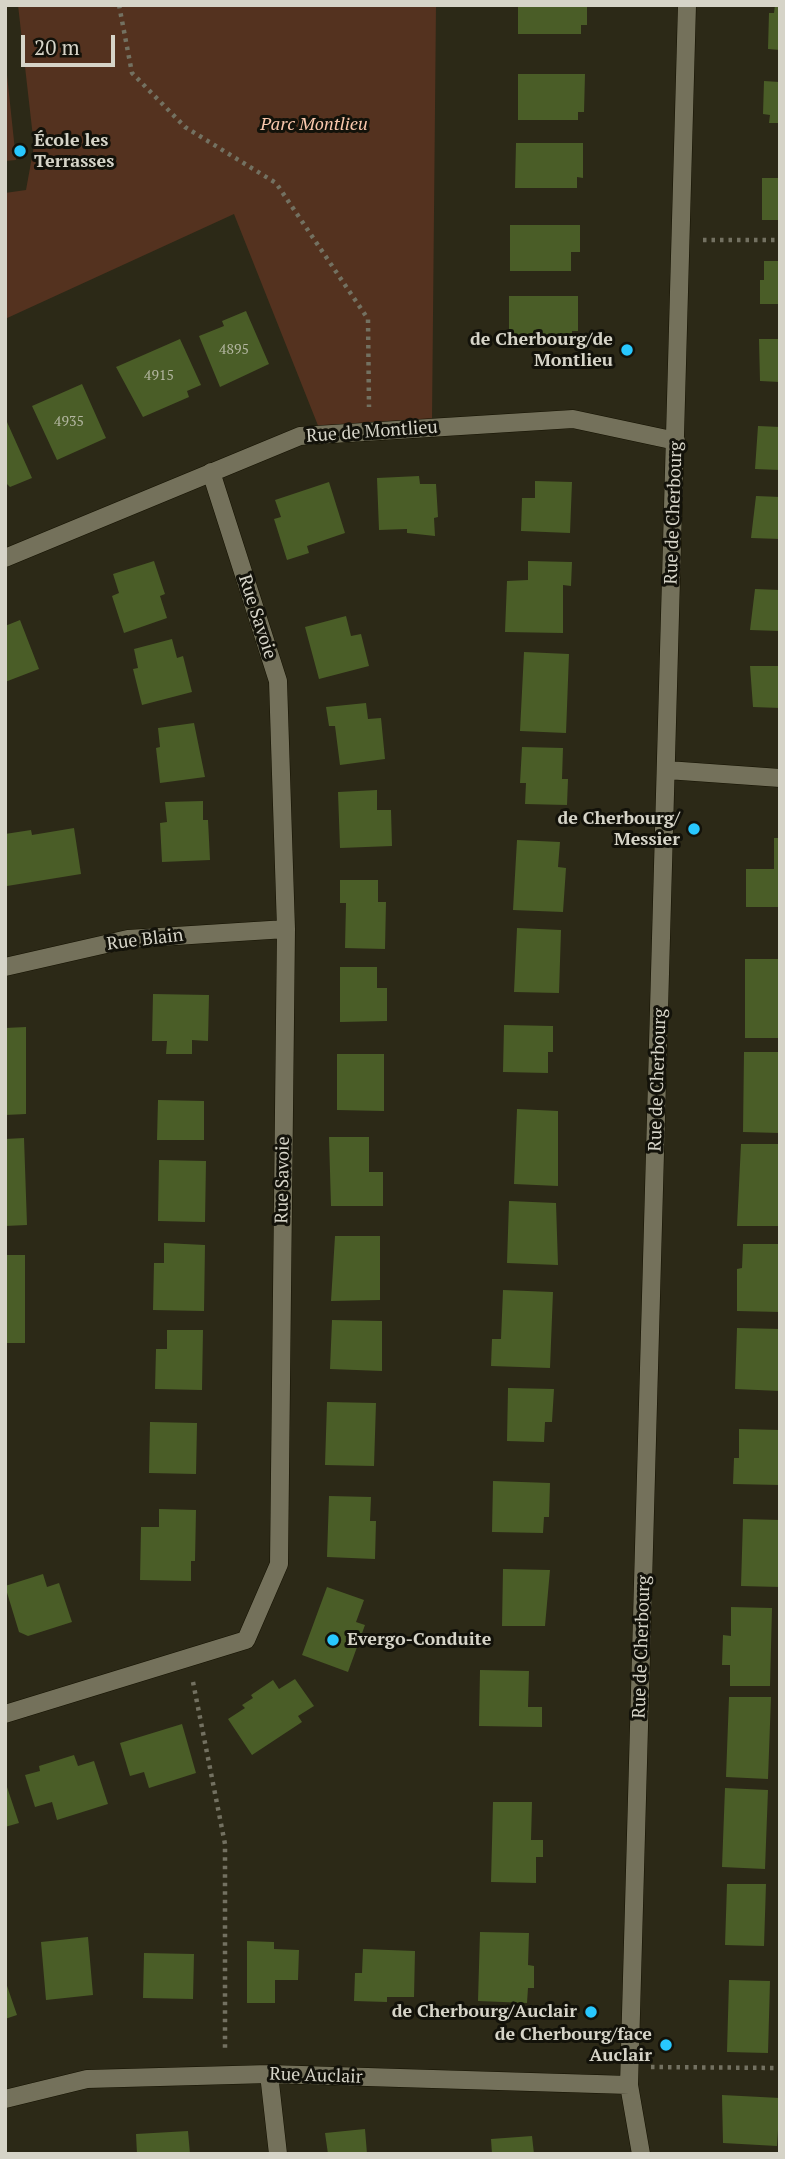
<!DOCTYPE html>
<meta charset="utf-8">
<style>
body{margin:0}
#map{position:relative;width:785px;height:2159px;overflow:hidden;background:#2c2917;font-family:"PT Serif",serif}
canvas{display:block}
.frame{position:absolute;inset:0;border:7px solid #d6d4c8;pointer-events:none}
.scale{position:absolute;left:21px;top:35px;width:94px;height:32px;box-sizing:border-box;border:4px solid #d6d4c8;border-top:0;padding-left:9px;font-size:21px;line-height:24px;white-space:nowrap;color:#d6d4c8;-webkit-text-stroke:5px #13120a;paint-order:stroke}
</style>
<div id="map">
<canvas width="785" height="2159"></canvas>
<div class="frame"></div>
<div class="scale">20 m</div>
</div>
<script>
const ctx = document.querySelector('canvas').getContext('2d');
ctx.lineJoin = 'round';
function paint(path, color) { ctx.fillStyle = color; ctx.fill(path, 'evenodd'); }
const shape = rows => new Path2D(rows.map(r => 'M' + r).join(''));
function stroke(path, color, width, dash) { ctx.strokeStyle = color; ctx.lineWidth = width; ctx.lineCap = dash ? 'butt' : 'round'; ctx.setLineDash(dash || []); ctx.stroke(path); }
function write(font, color, halo, rows, align = 'center') {
  ctx.font = font + ' "PT Serif",serif'; ctx.lineWidth = 6; ctx.setLineDash([]); ctx.textBaseline = 'middle'; ctx.strokeStyle = halo; ctx.fillStyle = color; for (const [text, x, y, turn = 0] of rows) {
    ctx.save(); ctx.translate(x, y); ctx.rotate((+turn || 0) * Math.PI / 180); ctx.textAlign = isNaN(turn) ? turn : align; if (halo) ctx.strokeText(text, 0, 0); ctx.fillText(text, 0, 0); ctx.restore();
  }
}
paint(shape([
 [18,5,436,5,432,419,319,428,234,214,5,319,5,193,26,190,34,146],
 [5,56,16,160,5,161]
]), '#54321f');
paint(shape([
 [518,5,587,5,587,25,581,25,581,34,518,34],
 [775,5,780,5,780,50,768,49,769,13,774,13],
 [518,74,585,74,584,112,578,112,578,120,518,120],
 [764,81,780,82,780,123,769,123,770,115,763,114],
 [516,143,583,143,583,178,577,177,577,188,515,188],
 [762,178,780,178,780,220,762,220],
 [510,225,580,225,580,252,571,252,571,271,510,271],
 [764,261,780,261,780,304,760,304,760,280,764,280],
 [509,296,578,296,578,331,572,331,572,341,509,342],
 [246,311,269,364,220,387,199,336,224,326,222,321],
 [180,339,201,385,187,391,189,397,143,417,116,367],
 [759,339,780,339,780,382,760,381],
 [82,384,106,438,57,460,32,406],
 [7,422,32,478,10,487,5,482],
 [758,426,780,427,780,470,755,469],
 [419,476,420,484,436,484,438,517,434,518,435,536,407,533,407,529,379,530,377,478],
 [535,481,572,482,570,533,521,531,522,498,535,498],
 [329,482,345,533,307,546,309,553,287,560,274,519,281,517,275,500],
 [756,496,780,497,780,539,751,538],
 [154,561,165,594,160,596,167,618,124,633,112,596,119,593,113,574],
 [528,561,572,562,571,586,563,585,563,633,505,632,507,581,528,580],
 [755,589,780,590,780,631,750,630],
 [346,616,351,636,361,634,369,666,319,679,305,627],
 [20,620,39,669,5,682,5,626],
 [172,639,177,658,183,656,192,692,142,705,133,669,138,668,134,649],
 [524,652,569,654,566,733,520,731],
 [750,666,780,666,780,708,753,707],
 [366,703,368,719,381,718,385,759,340,765,335,726,329,726,326,707],
 [194,723,205,777,160,783,156,748,160,747,158,728],
 [522,747,563,748,562,779,568,779,567,805,525,804,526,783,520,783],
 [377,790,377,810,391,810,392,846,340,848,338,792],
 [203,801,203,820,208,820,210,860,162,862,160,823,167,822,165,802],
 [74,828,81,874,7,886,5,834,31,830,32,835],
 [774,838,780,838,780,907,746,907,746,869,774,869],
 [517,840,560,842,558,867,566,868,563,912,513,910],
 [340,880,378,880,378,902,386,902,385,949,345,948,346,903,340,903],
 [517,928,561,930,559,993,514,992],
 [745,959,780,959,780,1038,745,1038],
 [340,967,377,967,377,988,387,988,387,1021,340,1022],
 [153,994,209,995,208,1041,192,1040,192,1054,166,1054,167,1041,152,1041],
 [504,1025,553,1026,553,1052,548,1052,548,1073,503,1072],
 [26,1027,26,1114,5,1115,5,1028],
 [744,1052,780,1052,780,1133,743,1132],
 [337,1054,384,1054,384,1111,337,1110],
 [158,1100,204,1101,204,1140,157,1140],
 [517,1109,558,1111,558,1186,514,1184],
 [329,1137,369,1137,369,1172,383,1172,383,1206,331,1206],
 [24,1138,27,1225,5,1226,5,1139],
 [741,1144,780,1144,780,1226,737,1226],
 [159,1160,206,1161,205,1222,158,1221],
 [509,1201,556,1203,558,1265,507,1263],
 [335,1236,380,1236,380,1300,331,1301],
 [164,1243,205,1245,204,1311,153,1310,154,1263,164,1263],
 [743,1244,780,1244,780,1312,737,1311,737,1269,742,1268],
 [5,1255,25,1255,25,1343,5,1343],
 [503,1290,553,1292,550,1368,491,1366,492,1339,501,1339],
 [332,1320,382,1321,382,1371,330,1369],
 [737,1328,780,1329,780,1391,735,1389],
 [167,1330,203,1330,202,1390,155,1389,156,1349,167,1349],
 [508,1388,554,1389,552,1422,545,1422,544,1442,507,1441],
 [327,1402,376,1403,374,1466,325,1465],
 [150,1422,197,1423,196,1474,149,1473],
 [739,1429,780,1430,780,1485,733,1484,734,1458,739,1458],
 [493,1481,550,1483,549,1517,544,1517,543,1533,492,1532],
 [329,1496,371,1497,370,1521,376,1521,375,1559,327,1557],
 [159,1509,196,1510,195,1561,191,1561,191,1581,140,1580,141,1527,159,1527],
 [743,1519,780,1520,780,1587,741,1586],
 [503,1569,550,1570,545,1626,502,1626],
 [43,1574,47,1587,59,1583,72,1622,28,1636,19,1632,5,1586],
 [327,1587,364,1600,356,1622,365,1625,348,1672,302,1655],
 [731,1607,772,1608,770,1686,730,1686,730,1665,722,1665,723,1635,731,1636],
 [480,1670,529,1671,528,1707,542,1707,542,1727,479,1726],
 [295,1679,314,1706,298,1716,302,1722,252,1755,228,1719,245,1708,242,1705,253,1698,251,1695,273,1680,279,1689],
 [729,1697,771,1697,768,1779,726,1777],
 [182,1724,196,1773,149,1788,144,1772,130,1776,120,1743],
 [74,1755,78,1766,94,1761,108,1804,57,1820,52,1802,35,1807,25,1775,40,1771,39,1766],
 [5,1781,19,1823,5,1827],
 [725,1788,768,1790,765,1869,722,1867],
 [493,1802,532,1802,531,1840,543,1840,543,1857,536,1857,536,1883,491,1882],
 [727,1884,766,1884,764,1946,725,1945],
 [480,1932,529,1933,528,1965,534,1966,534,1988,528,1988,527,2003,478,2001],
 [88,1937,93,1995,46,2000,41,1942],
 [247,1941,274,1942,274,1949,299,1950,298,1980,275,1980,275,2003,247,2003],
 [363,1949,415,1951,414,1997,387,1997,387,2002,354,2001,355,1973,362,1973],
 [144,1953,194,1954,193,1999,143,1998],
 [5,1980,17,2015,5,2019],
 [729,1980,770,1981,768,2053,727,2052],
 [722,2095,780,2098,777,2146,723,2143],
 [365,2129,367,2154,328,2154,325,2133],
 [188,2131,190,2154,137,2154,136,2134],
 [532,2136,534,2154,492,2154,491,2139]
]), '#4a5d27');
const minor = shape([
 [5,558,300,436,573,419,676,441],
 [667,770,780,778],
 [5,967,128,939,286,929],
 [5,1714,246,1640,279,1564,286,929,278,681,211,472],
 [269,2074,278,2154],
 [5,2099,87,2079,269,2074,629,2085],
 [641,2154,629,2085,687,5]
]);
stroke(minor, '#151202', 19);
stroke(shape([
 [119,5,132,73,185,127,276,183,368,319,369,407],
 [703,240,780,240],
 [193,1682,225,1844,225,2052],
 [651,2067,780,2068]
]), '#737161', 4.5, [3.5, 5]);
stroke(minor, '#74715b', 18);
for (const [x, y, r, color] of [
 [20,151,7,"#28c8ff"],
 [627,350,7,"#28c8ff"],
 [694,829,7,"#28c8ff"],
 [333,1640,7,"#28c8ff"],
 [591,2012,7,"#28c8ff"],
 [666,2045,7,"#28c8ff"]
]) { const dot = new Path2D(); dot.arc(x, y, r, 0, 2 * Math.PI); ctx.fillStyle = color; ctx.fill(dot); stroke(dot, '#13120a', 2.5); }
write('14px', '#b3b6a0', null, [
 ["4895",234,350],
 ["4915",159,376],
 ["4935",69,422]
]);
write('italic 18px', '#f9c7ac', '#13120a', [
 ["Parc Montlieu",314,125]
]);
write('bold 18px', '#d6d4c8', '#13120a', [
 ["École les",34,141,"left"],
 ["Terrasses",34,162,"left"],
 ["de Cherbourg/de",613,340],
 ["Montlieu",613,361],
 ["de Cherbourg/",680,819],
 ["Messier",680,840],
 ["Evergo-Conduite",347,1640,"left"],
 ["de Cherbourg/Auclair",577,2012],
 ["de Cherbourg/face",652,2035],
 ["Auclair",652,2056]
], 'right');
write('18px', '#d6d4c8', '#13120a', [
 ["Rue de Montlieu",372,432,-4],
 ["Rue de Cherbourg",674,513,-88],
 ["Rue Savoie",257,617,72],
 ["Rue Blain",145,940,-7],
 ["Rue de Cherbourg",658,1080,-88],
 ["Rue Savoie",283,1180,-89],
 ["Rue de Cherbourg",642,1647,-88],
 ["Rue Auclair",316,2076,2]
]);
</script>
